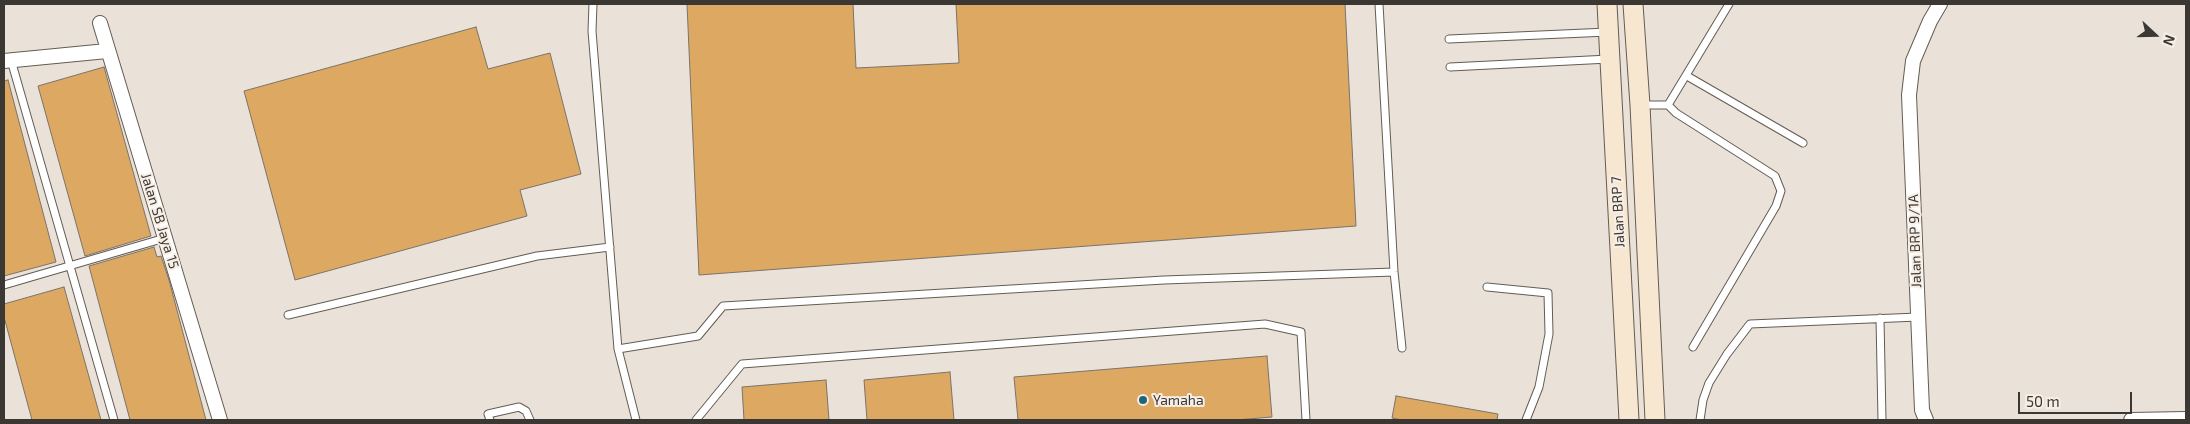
<!DOCTYPE html>
<style>
body{margin:0}
#map{position:relative;width:2190px;height:424px;overflow:hidden;background:#eae2d8;font-family:"Exo 2",sans-serif}
canvas{display:block}
.frame{position:absolute;inset:0;border:5px solid #3b3834;pointer-events:none}
.north{position:absolute;left:2130px;top:10px;width:50px;height:50px;-webkit-text-stroke:4px #f7efe6;paint-order:stroke;rotate:111deg;font-size:14px;font-weight:700;line-height:20px;text-align:center;color:#3b3834}
.north::after{content:'';display:block;margin:auto;width:18px;height:22px;background:#3b3834;clip-path:polygon(50% 0,100% 100%,50% 72%,0 100%)}
.scale{position:absolute;left:2018px;top:392px;width:114px;height:22px;box-sizing:border-box;border:2px solid #3b3834;border-top:0;padding-left:6px;font-size:15px;line-height:18px;white-space:nowrap;color:#3b3834;-webkit-text-stroke:4px #f7efe6;paint-order:stroke}
</style>
<div id="map">
<canvas width="2190" height="424"></canvas>
<div class="frame"></div>
<div class="north">N</div>
<div class="scale">50 m</div>
</div>
<script>
const ctx = document.querySelector('canvas').getContext('2d');
ctx.lineJoin = 'round';
function paint(path, color) { ctx.fillStyle = color; ctx.fill(path, 'evenodd'); }
const shape = rows => new Path2D(rows.map(r => 'M' + r).join(''));
function stroke(path, color, width, dash) { ctx.strokeStyle = color; ctx.lineWidth = width; ctx.lineCap = dash ? 'butt' : 'round'; ctx.setLineDash(dash || []); ctx.stroke(path); }
function write(font, color, halo, rows, align = 'center') {
  ctx.font = font + ' "Exo 2",sans-serif'; ctx.lineWidth = 4; ctx.setLineDash([]); ctx.textBaseline = 'middle'; ctx.strokeStyle = halo; ctx.fillStyle = color; for (const [text, x, y, turn = 0] of rows) {
    ctx.save(); ctx.translate(x, y); ctx.rotate((+turn || 0) * Math.PI / 180); ctx.textAlign = isNaN(turn) ? turn : align; if (halo) ctx.strokeText(text, 0, 0); ctx.fillText(text, 0, 0); ctx.restore();
  }
}
const building = shape([
 [687,4,853,4,856,68,959,63,956,4,1345,4,1356,226,699,275,687,4],
 [476,27,488,69,550,53,581,174,520,190,527,216,295,280,244,91,476,27],
 [104,67,151,236,85,256,38,86,104,67],
 [8,80,56,262,4,276,4,81,8,80],
 [154,247,157,257,161,256,169,280,206,420,130,420,89,266,154,247],
 [64,287,101,420,32,420,4,317,4,304,64,287],
 [1267,356,1272,417,1236,420,1018,420,1014,377,1267,356],
 [950,372,954,420,867,420,864,380,950,372],
 [826,380,829,420,744,420,742,387,826,380],
 [1396,396,1498,414,1497,420,1402,420,1392,418,1396,396]
]);
paint(building, '#dca862');
stroke(building, '#7a736a', 1);
const service = shape([
 [593,4,592,31,618,349,636,420],
 [1379,4,1394,272,1402,348],
 [1449,39,1608,32],
 [11,60,114,420],
 [1450,67,1609,59],
 [1687,76,1803,143],
 [1641,105,1668,105,1729,4],
 [1668,105,1676,113,1775,176,1781,191,1776,206,1693,347],
 [4,285,165,238],
 [1487,287,1548,293,1549,334,1539,387,1526,420],
 [288,315,537,256,610,247],
 [1880,318,1882,420],
 [618,349,698,336,723,306,1164,280,1394,272],
 [490,420,488,414,519,407,526,411,530,420],
 [696,420,742,364,1265,324,1301,332,1306,420],
 [1700,420,1703,400,1709,383,1727,354,1750,324,1918,317]
]);
const minor = shape([
 [100,23,220,420],
 [4,61,107,51],
 [1926,420,1922,410,1909,95,1913,61,1930,21,1940,4],
 [2131,420,2186,419]
]);
const secondary = shape([
 [1607,4,1629,420],
 [1633,4,1640,105,1655,420]
]);
stroke(service, '#635c54', 9);
stroke(minor, '#635c54', 16);
stroke(secondary, '#635c54', 21);
stroke(service, '#fff', 7);
stroke(minor, '#fff', 14);
stroke(secondary, '#f7e7d0', 19);
for (const [x, y, r, color] of [
 [1143,400,5,"#246478"]
]) { const dot = new Path2D(); dot.arc(x, y, r, 0, 2 * Math.PI); ctx.fillStyle = color; ctx.fill(dot); stroke(dot, '#f7efe6', 2); }
write('14px', '#3b3834', '#f7efe6', [
 ["Jalan BRP 7",1618,212,-93],
 ["Jalan SB Jaya 15",160,221,73],
 ["Jalan BRP 9/1A",1915,241,-92]
]);
write('14px', '#3b3834', '#f7efe6', [
 ["Yamaha",1153,400]
], 'left');
</script>
